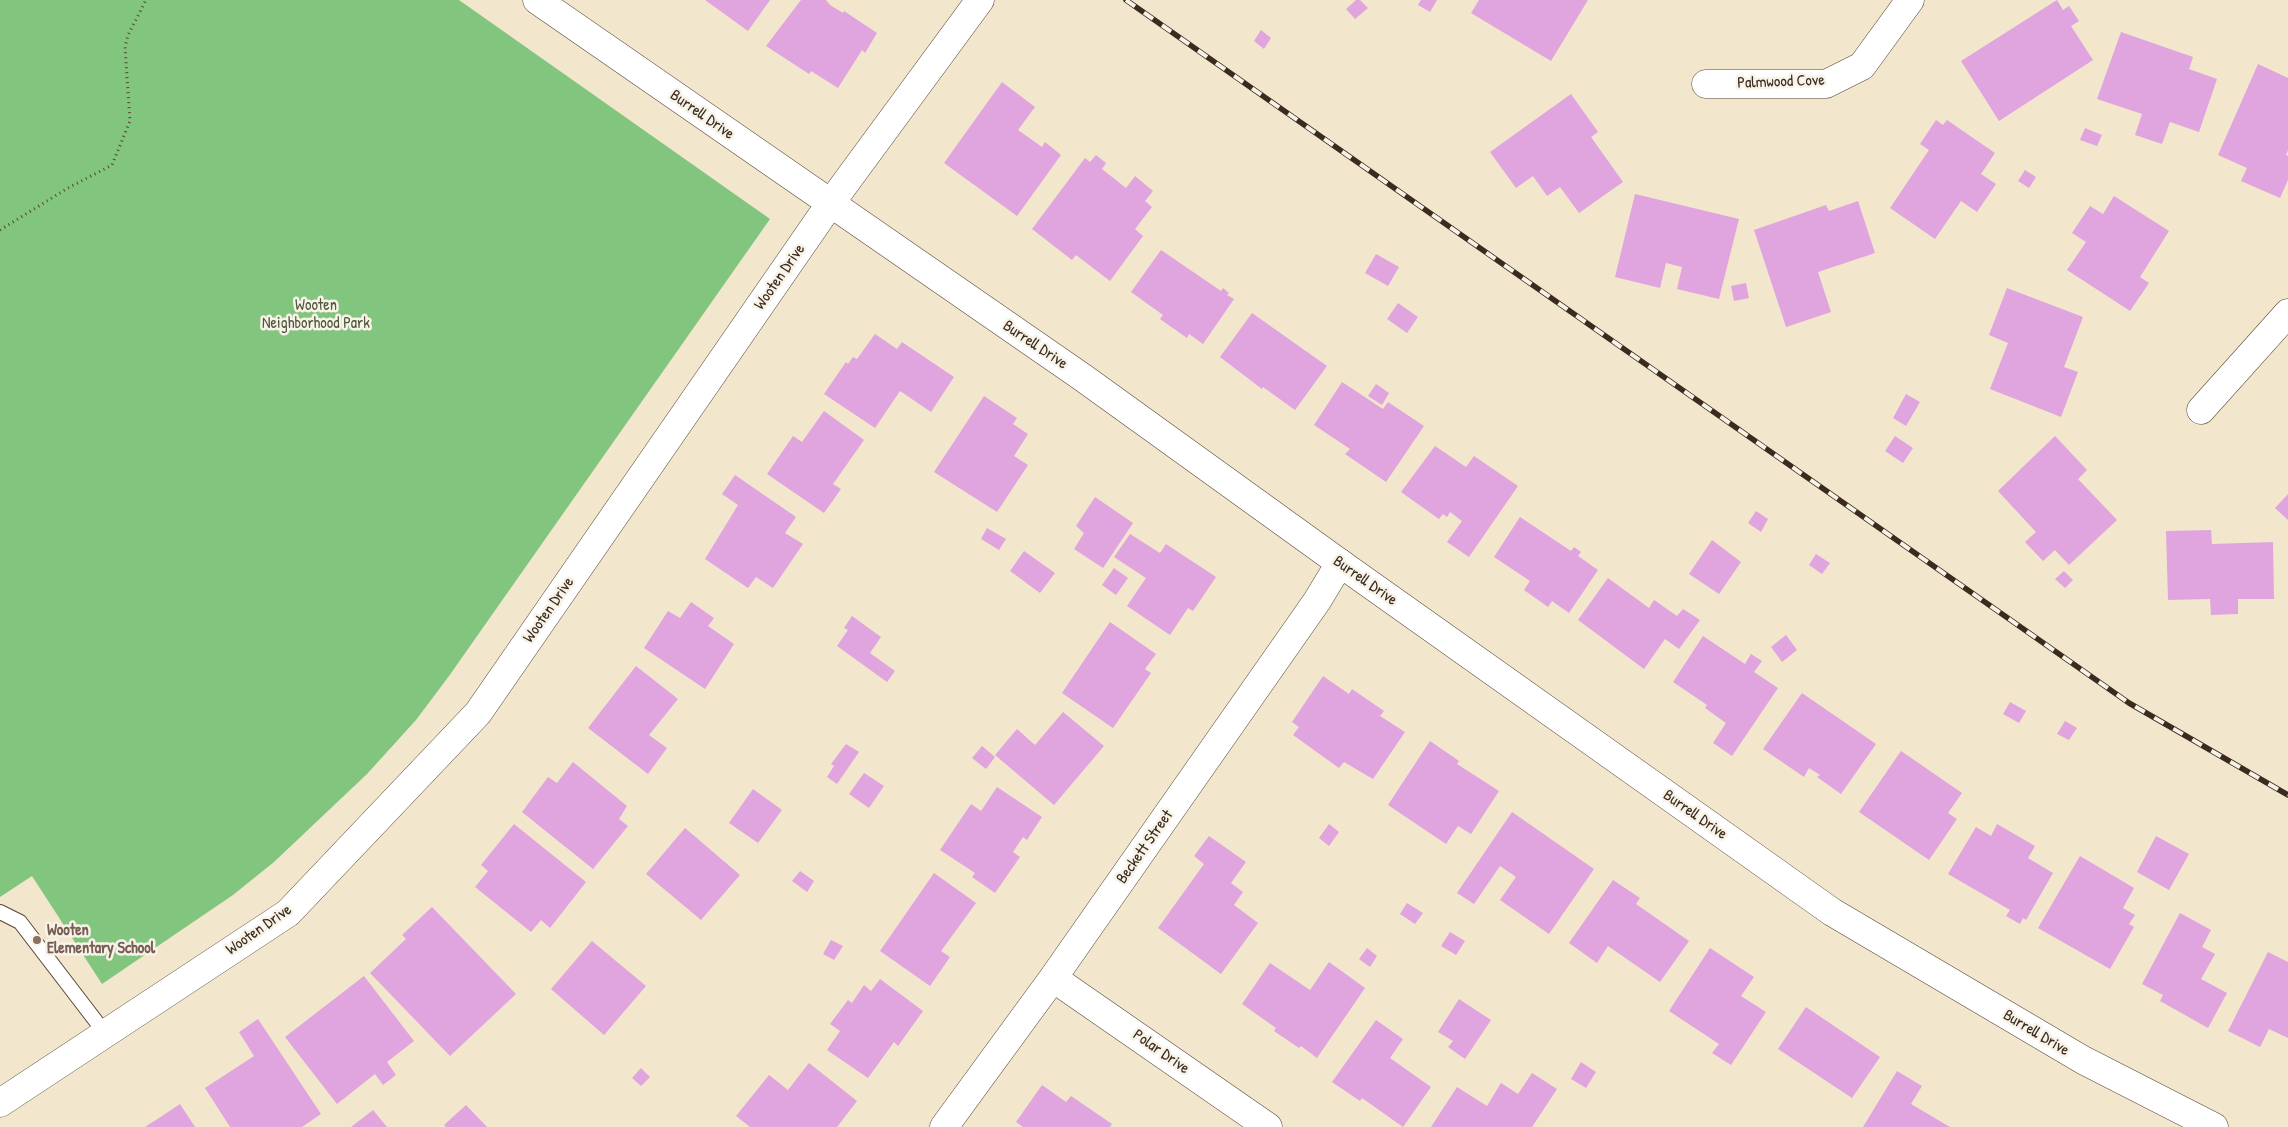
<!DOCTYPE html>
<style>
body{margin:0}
canvas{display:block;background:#f2e6cd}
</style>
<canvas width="2288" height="1127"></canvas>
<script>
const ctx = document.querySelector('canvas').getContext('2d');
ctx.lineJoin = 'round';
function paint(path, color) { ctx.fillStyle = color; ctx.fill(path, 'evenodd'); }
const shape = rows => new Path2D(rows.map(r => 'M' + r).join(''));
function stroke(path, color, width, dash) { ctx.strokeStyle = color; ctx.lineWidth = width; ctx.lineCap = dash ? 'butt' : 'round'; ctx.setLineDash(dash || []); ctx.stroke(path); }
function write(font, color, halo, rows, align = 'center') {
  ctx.font = font + ' "Patrick Hand",sans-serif'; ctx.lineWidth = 5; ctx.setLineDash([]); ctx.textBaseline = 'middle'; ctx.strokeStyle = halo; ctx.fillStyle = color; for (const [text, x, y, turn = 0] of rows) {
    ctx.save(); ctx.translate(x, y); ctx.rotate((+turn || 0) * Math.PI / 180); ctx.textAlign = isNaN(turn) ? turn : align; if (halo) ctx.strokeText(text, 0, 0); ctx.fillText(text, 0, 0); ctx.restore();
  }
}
paint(shape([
 [0,0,459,0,770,219,449,676,416,720,367,774,274,862,233,895,102,984,32,876,0,897]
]), '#82c57e');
paint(shape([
 [705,0,770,0,748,31],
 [801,0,826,0,830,5,843,13,844,11,877,33,865,53,862,50,838,88,811,71,809,74,766,46],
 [1356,0,1360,0,1368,8,1355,19,1346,9],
 [1421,0,1437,0,1430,12,1418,5],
 [1479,0,1588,0,1551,61,1471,13],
 [2057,0,2063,10,2069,6,2079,21,2071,26,2093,60,1999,121,1961,61],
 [1261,30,1271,38,1264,49,1254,41],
 [2121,32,2193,57,2189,69,2217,79,2199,132,2170,122,2162,144,2135,135,2142,114,2097,99],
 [2258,64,2288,78,2288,150,2286,155,2288,156,2288,180,2280,198,2241,181,2247,168,2218,155],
 [1002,82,1035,107,1018,130,1042,147,1045,142,1061,155,1017,216,944,163],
 [1571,94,1598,132,1591,137,1623,182,1579,213,1560,187,1547,196,1533,176,1516,188,1490,152],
 [1936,120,1943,125,1947,120,1995,153,1981,174,1996,184,1977,212,1961,201,1935,239,1890,208,1929,150,1920,144],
 [2085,128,2102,135,2097,146,2080,140],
 [1096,155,1106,163,1102,169,1126,188,1135,176,1153,191,1145,201,1152,207,1135,229,1143,236,1110,281,1076,255,1072,260,1032,229,1085,158,1090,162],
 [2025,170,2036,177,2029,188,2018,181],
 [1635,194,1739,219,1719,299,1677,289,1682,267,1666,263,1660,288,1615,277],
 [2114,196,2169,231,2140,277,2149,283,2130,311,2067,270,2086,242,2072,233,2090,206,2103,214],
 [1858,201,1875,253,1818,272,1831,312,1786,327,1754,230,1826,205,1829,211],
 [1161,250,1221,291,1223,288,1229,293,1227,295,1234,299,1203,344,1189,334,1187,338,1160,319,1163,315,1131,292],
 [1376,254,1399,267,1388,286,1365,273],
 [1746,283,1749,298,1734,301,1731,286],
 [2007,288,2083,317,2064,367,2078,372,2061,417,1990,389,2008,343,1989,335],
 [1398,303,1418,317,1407,333,1387,319],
 [1252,313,1327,366,1295,410,1263,387,1262,389,1220,357],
 [875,334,897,349,902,342,954,377,931,412,900,391,875,428,824,394,846,362,848,364,853,357,857,359],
 [1342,382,1383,409,1388,402,1424,426,1386,482,1345,454,1350,449,1314,425],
 [1376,384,1389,393,1382,405,1368,396],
 [1906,394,1920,402,1906,426,1893,418],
 [984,396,1017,418,1013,424,1028,434,1014,456,1028,465,997,512,934,472],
 [824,411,864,440,833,484,841,489,824,513,767,474,793,436,802,442],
 [1895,436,1913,448,1903,463,1885,451],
 [2055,436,2087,470,2078,479,2117,520,2069,565,2055,550,2043,561,2025,542,2036,532,1998,491],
 [1435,446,1466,467,1474,456,1518,486,1469,557,1447,542,1462,521,1450,512,1447,517,1443,514,1439,519,1401,492],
 [735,475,796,517,785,533,803,544,773,588,756,577,748,588,705,559,738,505,722,494],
 [2288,494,2288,520,2275,508],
 [1095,497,1133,523,1103,568,1074,549,1084,533,1076,526],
 [1756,511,1768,519,1761,532,1748,523],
 [1520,517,1571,551,1574,547,1581,552,1578,556,1598,570,1569,613,1552,601,1548,607,1524,590,1530,581,1494,557],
 [987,528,1006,539,999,550,981,539],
 [2211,530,2212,544,2273,542,2274,599,2238,599,2238,614,2211,615,2210,599,2168,600,2166,531],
 [1130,534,1160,553,1166,544,1216,577,1193,611,1188,608,1170,635,1127,606,1146,578,1114,557],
 [1712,540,1741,562,1719,594,1689,574],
 [1024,551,1055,573,1040,593,1010,571],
 [1816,554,1830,563,1822,574,1809,565],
 [1114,568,1128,578,1116,595,1102,585],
 [2064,571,2073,580,2065,588,2055,579],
 [1608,578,1649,608,1654,600,1677,616,1683,609,1700,620,1679,649,1665,639,1644,669,1578,620],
 [691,602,714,618,708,626,734,644,705,689,644,648,668,611,680,618],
 [852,616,881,637,870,653,895,671,887,682,837,646,848,630,844,628],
 [1110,622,1156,654,1145,669,1151,673,1113,728,1062,693],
 [1786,635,1797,650,1782,662,1771,647],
 [1703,636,1745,664,1751,654,1762,661,1754,672,1778,688,1732,756,1713,743,1726,723,1705,708,1707,705,1673,682],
 [636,666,678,699,649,735,667,748,648,774,588,728],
 [1323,676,1349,694,1352,689,1384,711,1380,716,1405,732,1373,779,1344,762,1339,768,1293,735,1299,727,1292,722],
 [1802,693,1876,744,1841,794,1817,777,1820,775,1809,768,1804,777,1763,749],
 [2010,702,2026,711,2019,723,2003,714],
 [1063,712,1104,746,1054,805,995,755,1017,729,1035,745],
 [2065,721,2077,728,2069,740,2057,734],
 [1430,741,1459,761,1457,764,1499,791,1471,834,1458,826,1446,844,1388,805],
 [846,744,859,752,837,784,827,777,834,766,831,764],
 [982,746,995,757,986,769,972,758],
 [1901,751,1962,793,1948,813,1957,819,1929,860,1859,812],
 [573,762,627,806,619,819,628,826,593,869,522,812,548,777,557,783],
 [864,773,884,786,869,808,849,794],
 [997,787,1042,817,1027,840,1023,837,1013,852,1020,857,995,893,972,877,975,873,940,850,971,804,981,811],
 [753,789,782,810,758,843,729,823],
 [1512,812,1594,869,1549,934,1500,900,1516,877,1500,866,1474,904,1457,893],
 [514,824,586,882,550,928,541,920,531,932,475,887,488,871,481,865],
 [1329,824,1339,832,1329,846,1319,838],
 [1997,824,2035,846,2028,858,2053,873,2026,920,2023,918,2020,924,2006,916,2010,910,1948,874,1976,827,1991,836],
 [685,828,740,875,701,920,646,874],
 [1209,836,1246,862,1231,883,1243,892,1234,905,1258,923,1221,974,1158,928,1204,864,1194,856],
 [2156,836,2189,854,2169,890,2137,872],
 [2080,856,2134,888,2123,908,2135,915,2129,924,2134,927,2110,969,2038,928],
 [800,871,814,881,807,892,792,881],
 [934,873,976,903,941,951,950,957,930,986,880,951],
 [1613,880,1640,898,1636,904,1689,941,1660,982,1608,946,1597,963,1569,943],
 [1407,903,1423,913,1415,924,1400,914],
 [432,907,516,994,450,1056,370,973,406,939,402,935],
 [2180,913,2211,930,2202,947,2215,954,2201,979,2227,993,2208,1028,2160,1001,2163,995,2142,984],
 [1450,932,1465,941,1456,955,1441,946],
 [831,940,843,946,834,960,823,954],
 [592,941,646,986,604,1035,551,989],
 [1367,948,1377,956,1370,967,1359,959],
 [1710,948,1754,977,1741,996,1766,1012,1731,1065,1712,1053,1719,1044,1669,1011],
 [2268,952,2288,962,2288,1038,2269,1029,2260,1047,2228,1031],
 [1329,962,1365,988,1317,1058,1301,1046,1299,1048,1274,1031,1276,1028,1242,1004,1270,963,1310,990],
 [364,976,414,1041,387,1062,396,1075,383,1085,375,1074,337,1104,285,1037],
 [880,979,923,1011,898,1046,894,1042,868,1078,827,1050,840,1031,830,1024,848,1000,852,1003,864,985,871,991],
 [1459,999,1491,1020,1465,1059,1448,1047,1453,1041,1438,1032],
 [1806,1007,1880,1057,1852,1098,1778,1049],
 [258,1019,321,1114,302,1127,230,1127,205,1088,254,1056,239,1032],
 [1376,1020,1403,1039,1390,1058,1431,1087,1403,1127,1362,1098,1360,1101,1332,1082],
 [1581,1062,1596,1072,1586,1088,1571,1079],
 [809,1063,857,1101,837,1127,750,1127,736,1116,769,1075,788,1090],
 [641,1068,650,1077,641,1086,632,1078],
 [1897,1071,1922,1086,1911,1104,1950,1127,1863,1127],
 [1532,1073,1557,1089,1532,1127,1431,1127,1457,1087,1487,1106,1501,1083,1518,1094],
 [1042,1085,1066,1102,1071,1096,1112,1124,1110,1127,1023,1127,1016,1122],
 [180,1104,195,1127,145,1127,162,1116],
 [466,1105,487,1127,446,1127,444,1125],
 [373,1110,387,1127,351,1127]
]), '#e0a4df');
const lane = shape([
 [0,912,20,922,105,1033]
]);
const street = shape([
 [1706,84,1826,84,1862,66,1910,0],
 [2201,410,2288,313],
 [1053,978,1268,1127],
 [0,1103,288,913,478,713,830,204,980,0],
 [944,1127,1053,978,1317,601,1340,563]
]);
const secondary = shape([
 [537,0,1082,377,1340,563,1832,912,2083,1060,2214,1127]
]);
stroke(lane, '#564638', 16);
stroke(street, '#564638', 29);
stroke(secondary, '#564638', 29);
stroke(shape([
 [0,230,68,188,112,165,130,121,125,47,128,35,146,0]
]), '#564638', 3, [1, 4]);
stroke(lane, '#fff', 14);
stroke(street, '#fff', 28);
stroke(secondary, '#fff', 28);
const rail = shape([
 [1126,0,2129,703,2288,795]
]);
stroke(rail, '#3b2a1e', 5.5);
stroke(rail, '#f7f3e8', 4, [11]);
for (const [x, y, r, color] of [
 [37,940,5,"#8d6e63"]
]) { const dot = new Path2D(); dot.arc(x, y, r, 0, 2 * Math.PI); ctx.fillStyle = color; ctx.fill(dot); stroke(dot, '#f7f3e8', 2); }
write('16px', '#3b2a1e', '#f7f3e8', [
 ["Palmwood Cove",1781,82,-2],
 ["Burrell Drive",702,115,35],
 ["Wooten Drive",780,277,-55],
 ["Burrell Drive",1035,345,34],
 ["Burrell Drive",1365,581,35],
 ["Wooten Drive",549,610,-55],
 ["Burrell Drive",1695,815,35],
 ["Beckett Street",1145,847,-55],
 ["Wooten Drive",259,930,-35],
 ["Burrell Drive",2036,1033,31],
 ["Polar Drive",1161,1052,35]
]);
write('16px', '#50583b', '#f7f3e8', [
 ["Wooten",316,306],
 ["Neighborhood Park",316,324]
]);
write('bold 16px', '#785e54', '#f7f3e8', [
 ["Wooten",47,931],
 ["Elementary School",47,949]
], 'left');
</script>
